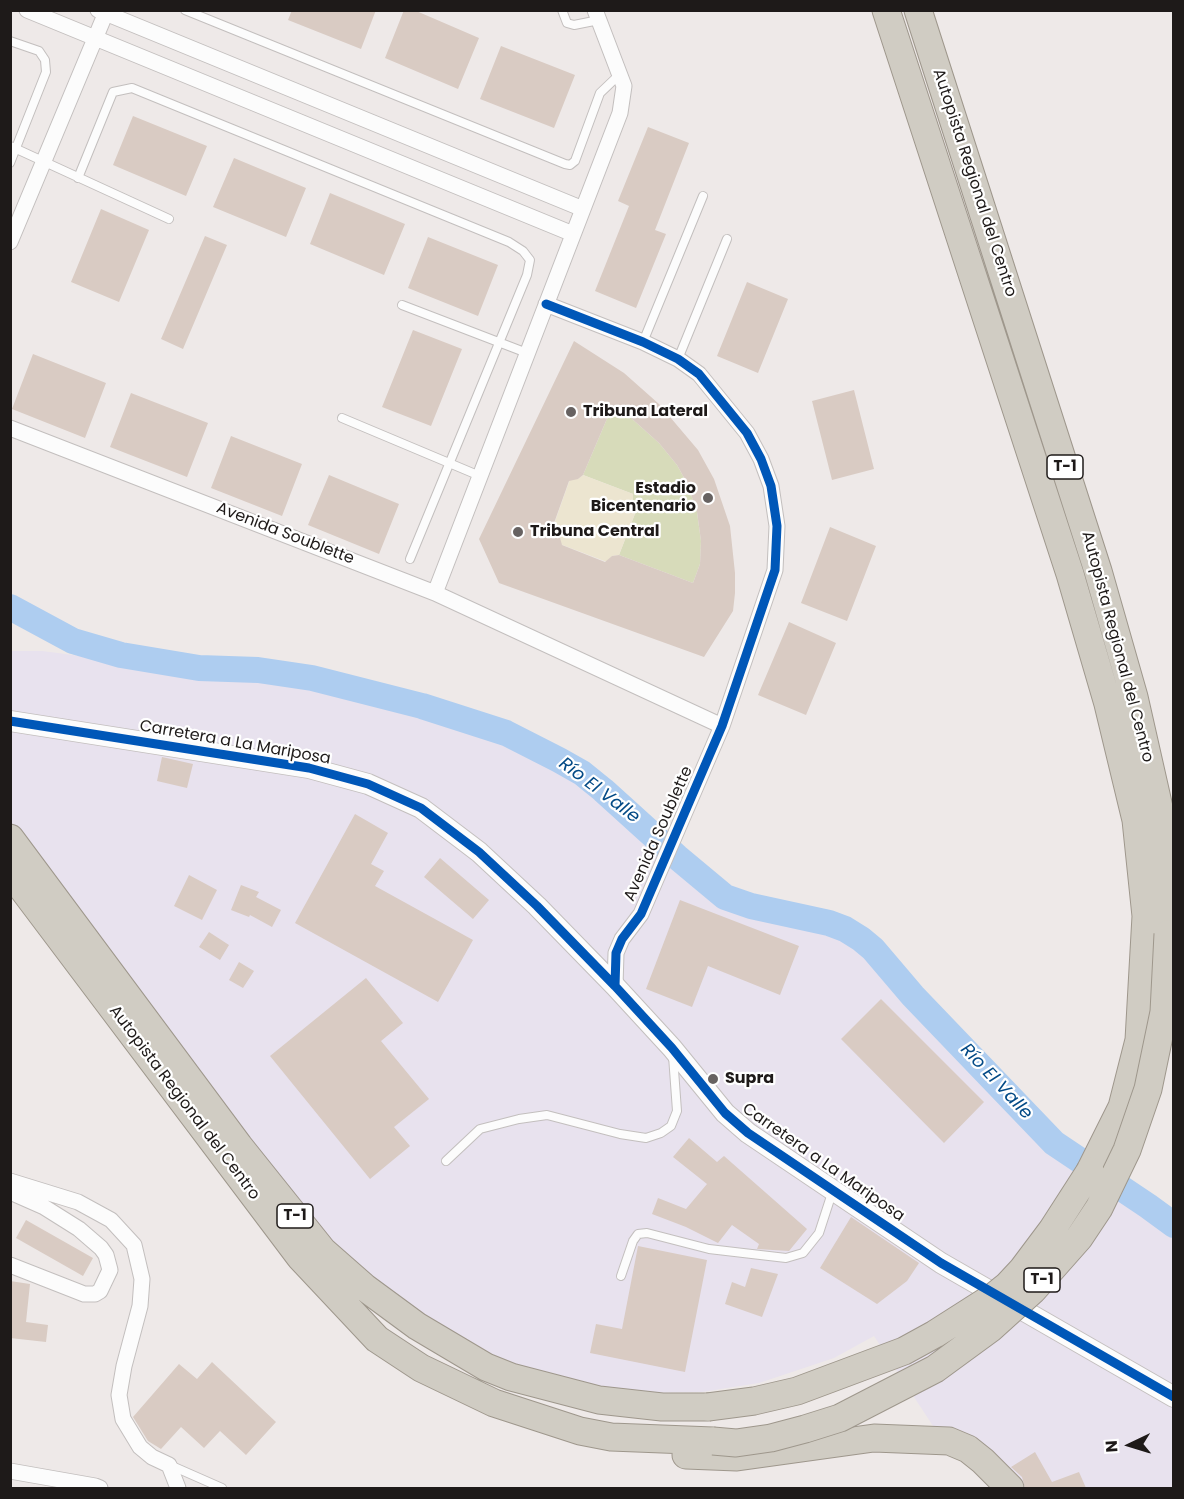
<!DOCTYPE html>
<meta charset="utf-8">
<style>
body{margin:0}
#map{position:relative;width:1184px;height:1499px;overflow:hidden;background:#eee9e8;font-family:Poppins,sans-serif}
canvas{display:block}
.frame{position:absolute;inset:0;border:12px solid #1e1a19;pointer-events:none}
.north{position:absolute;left:1100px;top:1415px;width:60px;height:60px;-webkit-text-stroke:4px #fff;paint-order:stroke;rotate:266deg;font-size:16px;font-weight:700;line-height:24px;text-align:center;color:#1e1a19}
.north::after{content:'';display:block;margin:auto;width:21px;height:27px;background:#1e1a19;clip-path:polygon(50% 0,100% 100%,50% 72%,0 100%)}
</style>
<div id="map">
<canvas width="1184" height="1499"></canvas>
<div class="frame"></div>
<div class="north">N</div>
</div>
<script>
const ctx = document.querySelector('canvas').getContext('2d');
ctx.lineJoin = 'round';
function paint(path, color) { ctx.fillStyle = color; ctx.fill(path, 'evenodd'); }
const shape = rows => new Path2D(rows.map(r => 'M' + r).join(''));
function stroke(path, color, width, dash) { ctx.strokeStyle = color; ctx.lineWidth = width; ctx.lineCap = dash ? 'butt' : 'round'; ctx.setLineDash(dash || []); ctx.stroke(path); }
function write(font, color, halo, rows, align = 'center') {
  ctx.font = font + ' Poppins,sans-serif'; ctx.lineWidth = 4.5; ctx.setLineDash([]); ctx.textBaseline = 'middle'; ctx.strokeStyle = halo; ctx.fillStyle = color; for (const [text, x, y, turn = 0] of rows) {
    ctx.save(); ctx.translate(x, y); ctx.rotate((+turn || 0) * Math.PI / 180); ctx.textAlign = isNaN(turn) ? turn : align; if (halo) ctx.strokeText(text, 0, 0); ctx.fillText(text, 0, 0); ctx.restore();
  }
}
paint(shape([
 [10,651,42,651,158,666,279,671,343,682,455,711,521,741,564,767,689,867,730,896,822,913,836,920,857,938,887,974,914,1003,1053,1141,1173,1234,1173,1488,1005,1488,935,1429,874,1336,834,1358,759,1383,702,1392,644,1393,593,1388,488,1359,344,1265,49,877,11,822]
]), '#e8e2ee');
paint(shape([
 [612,407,631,418,659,443,677,465,687,483,697,512,701,541,700,564,693,583,619,555,638,506,633,500,633,494,583,475]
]), '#d7dbba');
paint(shape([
 [583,475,633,494,633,500,638,506,619,555,612,556,607,562,560,544,559,534,553,527,570,479,578,479]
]), '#ece5d0');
stroke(shape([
 [10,607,73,641,121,655,199,668,258,670,312,678,422,706,506,733,559,760,582,773,603,790,677,857,725,897,751,906,829,923,845,929,861,939,873,949,913,996,1054,1143,1148,1206,1174,1225]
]), '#aecdf0', 26);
paint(shape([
 [292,10,376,10,361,49,288,20],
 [404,10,414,10,479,38,458,89,385,58],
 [501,46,575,75,554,128,480,99],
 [133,116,207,146,186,196,113,165],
 [648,127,689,143,655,230,666,234,636,308,595,291,629,206,618,201],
 [234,158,306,188,286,237,213,207],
 [330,193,405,224,384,275,310,244],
 [101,209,149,230,119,302,71,282],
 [205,236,227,245,183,349,161,339],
 [428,237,498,265,478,316,408,288],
 [747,282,788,299,758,373,717,356],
 [413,330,462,349,431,426,382,407],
 [574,341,624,373,659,404,698,450,714,479,730,526,735,573,735,593,733,611,704,657,499,583,479,539],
 [612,407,631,418,659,443,677,465,687,483,697,512,701,541,700,564,693,583,619,555,612,556,605,562,562,545,559,534,553,526,569,481,578,479,583,475],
 [33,354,106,383,85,438,12,409],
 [854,390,874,469,832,480,812,401],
 [131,393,208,423,187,477,110,447],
 [231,436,302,464,282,516,211,488],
 [329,475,399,504,379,554,308,525],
 [830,527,876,546,847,621,801,603],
 [789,622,836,643,806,715,758,695],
 [162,757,193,764,187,788,157,781],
 [355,814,388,833,371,864,384,871,375,886,473,940,438,1002,295,923],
 [440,858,489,900,473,919,424,877],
 [189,875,217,890,202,920,174,906],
 [241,885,259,892,256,897,281,910,272,927,250,915,249,917,231,910],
 [680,900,799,946,780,995,708,966,692,1007,646,989],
 [209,932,229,945,220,960,199,947],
 [239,962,254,971,243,988,229,980],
 [366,978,403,1023,381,1041,429,1099,394,1127,410,1146,370,1179,270,1056],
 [881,999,984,1102,944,1143,841,1039],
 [689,1138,717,1162,724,1156,807,1229,789,1251,757,1249,759,1244,732,1225,718,1243,686,1227,652,1214,658,1198,686,1209,707,1184,673,1157],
 [851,1217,919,1263,907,1281,877,1304,820,1268],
 [26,1220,93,1258,83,1276,16,1238],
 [638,1246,707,1260,685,1372,590,1353,596,1324,622,1329],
 [751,1268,778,1274,762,1317,725,1304,732,1282,745,1287],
 [10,1281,30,1284,26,1322,48,1325,46,1342,10,1338],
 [212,1362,276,1422,246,1455,220,1431,204,1448,181,1427,161,1449,148,1441,133,1417,179,1364,197,1379],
 [1035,1452,1052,1482,1079,1472,1086,1488,1025,1488,1022,1477,1011,1467]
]), '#d9cbc3');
const service = shape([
 [185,10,565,164,570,165,575,161,600,93,620,74],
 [562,10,567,23,574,25,599,20],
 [10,41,39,51,45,60,46,72,10,163],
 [10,146,169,219],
 [78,178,113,92,132,88,509,242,523,251,530,260,527,275,410,559],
 [402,305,527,353],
 [643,342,703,196],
 [678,359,727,239],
 [342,418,480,476],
 [446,1161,480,1129,519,1119,547,1115,620,1134,646,1138,661,1133,671,1126,677,1111,673,1056],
 [621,1276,633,1241,638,1234,647,1233,709,1249,786,1258,803,1253,819,1233,832,1193],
 [172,1466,222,1488]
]);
const minor = shape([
 [27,10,573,234],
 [98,10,583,209],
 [10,242,107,10],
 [546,304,643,342,678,359,699,374,747,433,761,459,771,486,777,526,775,570,722,726,641,914,622,939,616,953,615,986],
 [10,428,435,593,722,726],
 [435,593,620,113,624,86,595,10],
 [10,1181,78,1202,111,1220,134,1245,142,1279,140,1306,124,1366,119,1395,123,1419,140,1447,152,1457,169,1465,178,1488],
 [10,1192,44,1207,79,1229,101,1248,106,1255,110,1270,100,1291,95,1294,84,1294,10,1265],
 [10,1471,95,1486,100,1488]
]);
const tertiary = shape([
 [10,721,309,768,368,784,421,808,479,852,537,906,615,986,672,1048,725,1113,748,1133,941,1263,1174,1397]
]);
const motorway = shape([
 [886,10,1070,574,1108,704,1136,820,1146,916,1139,1040,1122,1107,1090,1171],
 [918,10,1098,571,1134,697,1160,812,1168,934],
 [10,838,239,1146,323,1251,364,1287,417,1326,486,1367,511,1377,599,1400,662,1407,708,1407],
 [10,872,300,1257,377,1339,421,1368,494,1403,580,1431,611,1437,713,1441],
 [686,1455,737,1457,874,1438,949,1441,968,1449,983,1461,1010,1488]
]);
stroke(service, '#c3bfbe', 10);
stroke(minor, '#c3bfbe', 17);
stroke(tertiary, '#c3bfbe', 22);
stroke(motorway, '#9e978c', 29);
stroke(service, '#fcfcfc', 8);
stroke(minor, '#fcfcfc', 15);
stroke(tertiary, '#fcfcfc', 20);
stroke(motorway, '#d0ccc3', 27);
const motorwayBridge = shape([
 [708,1407,754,1401,797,1391,904,1351,935,1334,993,1297,1008,1285,1022,1270,1052,1230,1090,1171],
 [713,1441,736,1443,771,1438,805,1429,840,1418,935,1369,991,1328,1033,1290,1079,1238,1099,1208,1127,1150,1148,1089,1164,1012,1168,934]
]);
stroke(motorwayBridge, '#9e978c', 29, []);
stroke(motorwayBridge, '#d0ccc3', 27);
stroke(shape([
 [546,304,643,342,678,359,699,374,747,433,761,459,771,486,777,526,775,570,722,726,641,914,622,939,616,953,615,986],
 [10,721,309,768,368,784,421,808,479,852,537,906,615,986,672,1048,725,1113,748,1133,941,1263,1174,1397]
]), '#0057b8', 9);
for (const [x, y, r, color] of [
 [571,412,6,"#676261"],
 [708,498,6,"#676261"],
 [518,532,6,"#676261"],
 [713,1079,6,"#676261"]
]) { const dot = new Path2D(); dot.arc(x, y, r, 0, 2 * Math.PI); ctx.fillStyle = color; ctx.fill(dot); stroke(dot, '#fff', 2); }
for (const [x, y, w] of [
 [1065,467,36],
 [295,1216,36],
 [1042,1280,36]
]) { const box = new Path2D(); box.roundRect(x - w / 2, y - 12, w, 24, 4.5); ctx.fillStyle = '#fff'; ctx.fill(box); stroke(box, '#1e1a19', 1.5); }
write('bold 15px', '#1e1a19', null, [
 ["T-1",1065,467],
 ["T-1",295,1216],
 ["T-1",1042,1280]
]);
write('16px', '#1e1a19', '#fff', [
 ["Autopista Regional del Centro",974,183,72],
 ["Avenida Soublette",285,534,21],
 ["Autopista Regional del Centro",1117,647,75],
 ["Carretera a La Mariposa",235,743,10],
 ["Avenida Soublette",659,834,-66],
 ["Autopista Regional del Centro",184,1103,53],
 ["Carretera a La Mariposa",823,1163,35]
]);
write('bold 16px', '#1e1a19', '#fff', [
 ["Tribuna Lateral",583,412],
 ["Estadio",696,489,"right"],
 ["Bicentenario",696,507,"right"],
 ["Tribuna Central",530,532],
 ["Supra",725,1079]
], 'left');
write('italic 18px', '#034a86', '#fff', [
 ["Río El Valle",599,791,37],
 ["Río El Valle",996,1082,47]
]);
</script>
